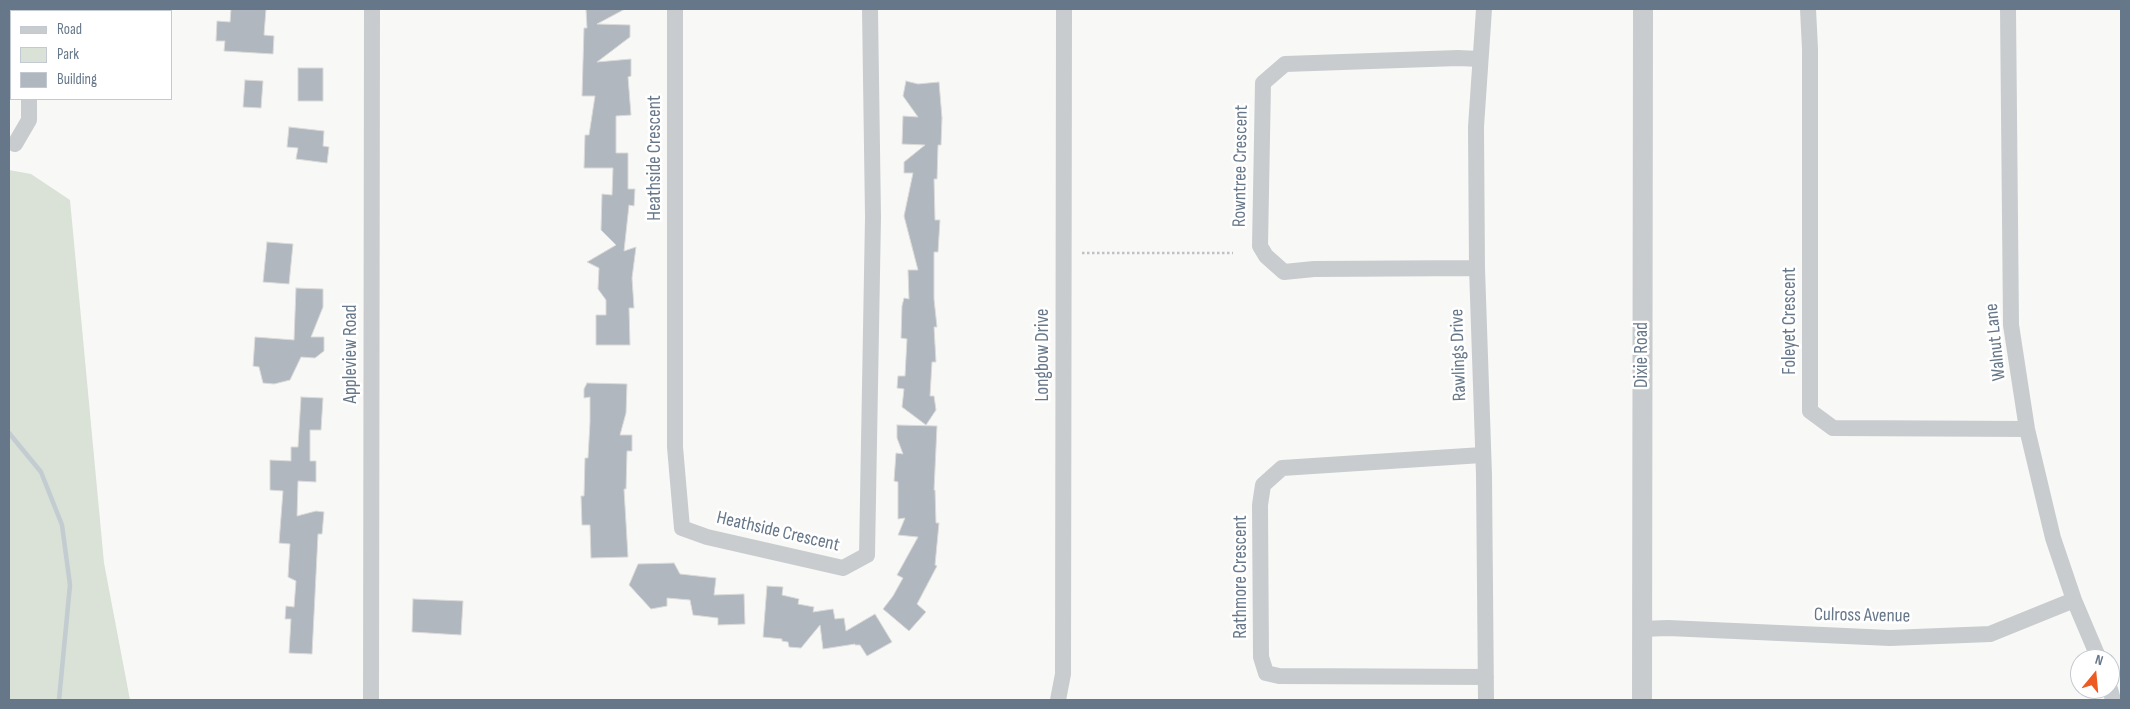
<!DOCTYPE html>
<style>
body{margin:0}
#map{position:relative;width:2130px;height:709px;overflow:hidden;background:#f8f9f6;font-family:"Sofia Sans Condensed",sans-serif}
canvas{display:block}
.frame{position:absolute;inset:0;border:10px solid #667789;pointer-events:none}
.legend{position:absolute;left:10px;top:10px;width:162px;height:90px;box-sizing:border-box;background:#fff;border:1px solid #c2c9d0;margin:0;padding:6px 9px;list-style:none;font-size:15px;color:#667789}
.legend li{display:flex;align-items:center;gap:10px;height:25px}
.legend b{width:25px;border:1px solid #c2c9d0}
.north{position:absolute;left:2070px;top:649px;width:50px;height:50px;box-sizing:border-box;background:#fff;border:1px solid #c2c9d0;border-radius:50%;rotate:17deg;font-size:14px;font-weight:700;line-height:20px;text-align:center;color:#667789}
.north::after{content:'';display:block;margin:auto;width:18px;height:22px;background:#ed5b21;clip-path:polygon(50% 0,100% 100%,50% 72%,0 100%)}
</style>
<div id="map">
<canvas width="2130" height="709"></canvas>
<div class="frame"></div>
<ul class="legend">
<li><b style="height:6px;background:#c8cccf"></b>Road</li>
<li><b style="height:14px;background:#dae1d6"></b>Park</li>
<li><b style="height:14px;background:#b0b7be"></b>Building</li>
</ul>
<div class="north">N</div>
</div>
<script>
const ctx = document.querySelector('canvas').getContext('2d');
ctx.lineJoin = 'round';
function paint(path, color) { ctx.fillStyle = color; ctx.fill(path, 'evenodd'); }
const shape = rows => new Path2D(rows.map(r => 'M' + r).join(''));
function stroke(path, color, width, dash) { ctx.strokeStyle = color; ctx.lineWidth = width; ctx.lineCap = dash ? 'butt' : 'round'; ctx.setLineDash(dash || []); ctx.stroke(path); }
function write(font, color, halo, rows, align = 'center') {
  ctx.font = font + ' "Sofia Sans Condensed",sans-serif'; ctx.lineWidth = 5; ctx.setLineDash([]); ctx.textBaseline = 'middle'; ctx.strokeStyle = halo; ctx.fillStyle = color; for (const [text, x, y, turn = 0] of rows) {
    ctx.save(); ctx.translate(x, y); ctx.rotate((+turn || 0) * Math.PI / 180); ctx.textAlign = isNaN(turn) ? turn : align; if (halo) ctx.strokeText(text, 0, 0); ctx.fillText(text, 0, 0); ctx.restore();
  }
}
paint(shape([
 [9,170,31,174,70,200,104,563,130,700,9,700]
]), '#dae1d6');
stroke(shape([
 [9,433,41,472,62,525,70,585,59,700]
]), '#c2ccd1', 4.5);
const building = shape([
 [231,9,266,9,264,35,274,36,273,54,224,51,225,41,216,41,217,21,230,22,231,9],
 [586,9,625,9,597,24,630,25,630,37,597,62,631,59,631,76,628,77,631,115,616,116,616,153,628,153,628,189,635,189,634,206,629,205,624,251,636,247,632,278,634,308,629,308,630,345,596,345,596,315,606,315,606,300,598,289,599,268,587,262,616,245,601,230,602,194,612,195,613,168,584,168,585,135,589,135,595,96,582,96,584,28,587,28,586,9],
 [298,68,323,68,323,101,298,101,298,68],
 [245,80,263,81,261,108,243,107,245,80],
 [906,81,918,84,939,82,942,118,941,145,938,145,937,179,934,179,935,220,940,220,938,252,934,252,934,299,937,327,934,327,936,362,932,362,930,396,934,396,936,410,926,425,902,407,904,389,897,388,898,376,905,376,907,339,901,338,902,306,904,298,909,299,908,270,918,270,904,216,913,173,904,173,904,162,925,145,902,144,903,116,918,117,903,96,906,81],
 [289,127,324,131,323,146,329,147,327,163,296,159,298,148,287,147,289,127],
 [267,242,293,244,289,284,263,282,267,242],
 [296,288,323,289,323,307,311,337,324,337,324,351,315,358,301,357,290,380,274,384,263,383,259,367,253,366,255,337,294,340,296,288],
 [587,383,627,384,626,413,620,435,632,435,632,451,627,451,626,489,624,489,628,557,591,558,590,525,582,525,581,496,584,496,585,458,588,458,590,422,590,397,584,398,584,389,587,383],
 [301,397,323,398,321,430,310,430,310,461,316,461,316,482,298,481,297,516,316,511,324,512,322,534,318,534,312,654,289,653,291,619,285,619,286,606,294,607,296,581,288,577,290,544,279,543,283,491,270,490,270,460,291,461,291,447,298,447,301,397],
 [897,425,937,426,934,490,935,490,936,523,939,523,935,565,937,566,917,604,926,612,909,631,883,609,893,596,903,578,897,575,918,537,898,535,905,518,898,519,898,482,894,481,896,453,903,454,897,438,897,425],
 [674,563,680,574,716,578,714,595,744,594,745,624,718,625,718,618,693,615,690,600,667,598,667,606,651,609,629,585,638,564,674,563],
 [767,586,783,587,782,595,799,599,798,604,814,607,813,612,833,609,835,619,844,618,846,631,875,614,892,642,867,656,860,645,855,645,855,644,823,649,820,625,801,648,789,647,788,642,782,641,782,639,763,637,767,586],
 [413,599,463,601,461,635,412,632,413,599]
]);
paint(building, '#b0b7be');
stroke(building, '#dadad8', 1);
stroke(shape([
 [1082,253,1233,253]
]), '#bfc2c4', 2.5, [2.5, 2.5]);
stroke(shape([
 [28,9,28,11],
 [675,9,675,447,682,528,707,537,843,568,867,555,873,217,870,9],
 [1484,9,1476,127,1477,268,1484,475,1486,700],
 [1808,9,1810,49,1810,411,1833,428,2027,429],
 [2008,9,2011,325,2027,429,2053,538,2074,600,2099,659],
 [15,144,29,120,29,99],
 [1477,268,1314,269,1284,272,1266,256,1260,246,1263,83,1285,64,1458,58,1480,59],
 [1482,455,1282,468,1263,485,1260,505,1261,657,1266,673,1279,676,1486,677],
 [1641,629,1668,628,1890,638,1990,634,2074,600],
 [2110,689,2113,700],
 [371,700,372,9],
 [1058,700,1063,674,1064,9]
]), '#c8cccf', 16);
stroke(shape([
 [1642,700,1643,9]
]), '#c8cccf', 20);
write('19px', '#667789', '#fff', [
 ["Heathside Crescent",655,158,-90],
 ["Rowntree Crescent",1241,166,-89],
 ["Foleyet Crescent",1790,321,-90],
 ["Walnut Lane",1996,342,-96],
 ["Appleview Road",351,354,-90],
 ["Longbow Drive",1043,355,-90],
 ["Rawlings Drive",1459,355,-92],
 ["Dixie Road",1642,355,-90],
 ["Heathside Crescent",778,532,13],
 ["Rathmore Crescent",1241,577,-90],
 ["Culross Avenue",1862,616,1]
]);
</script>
